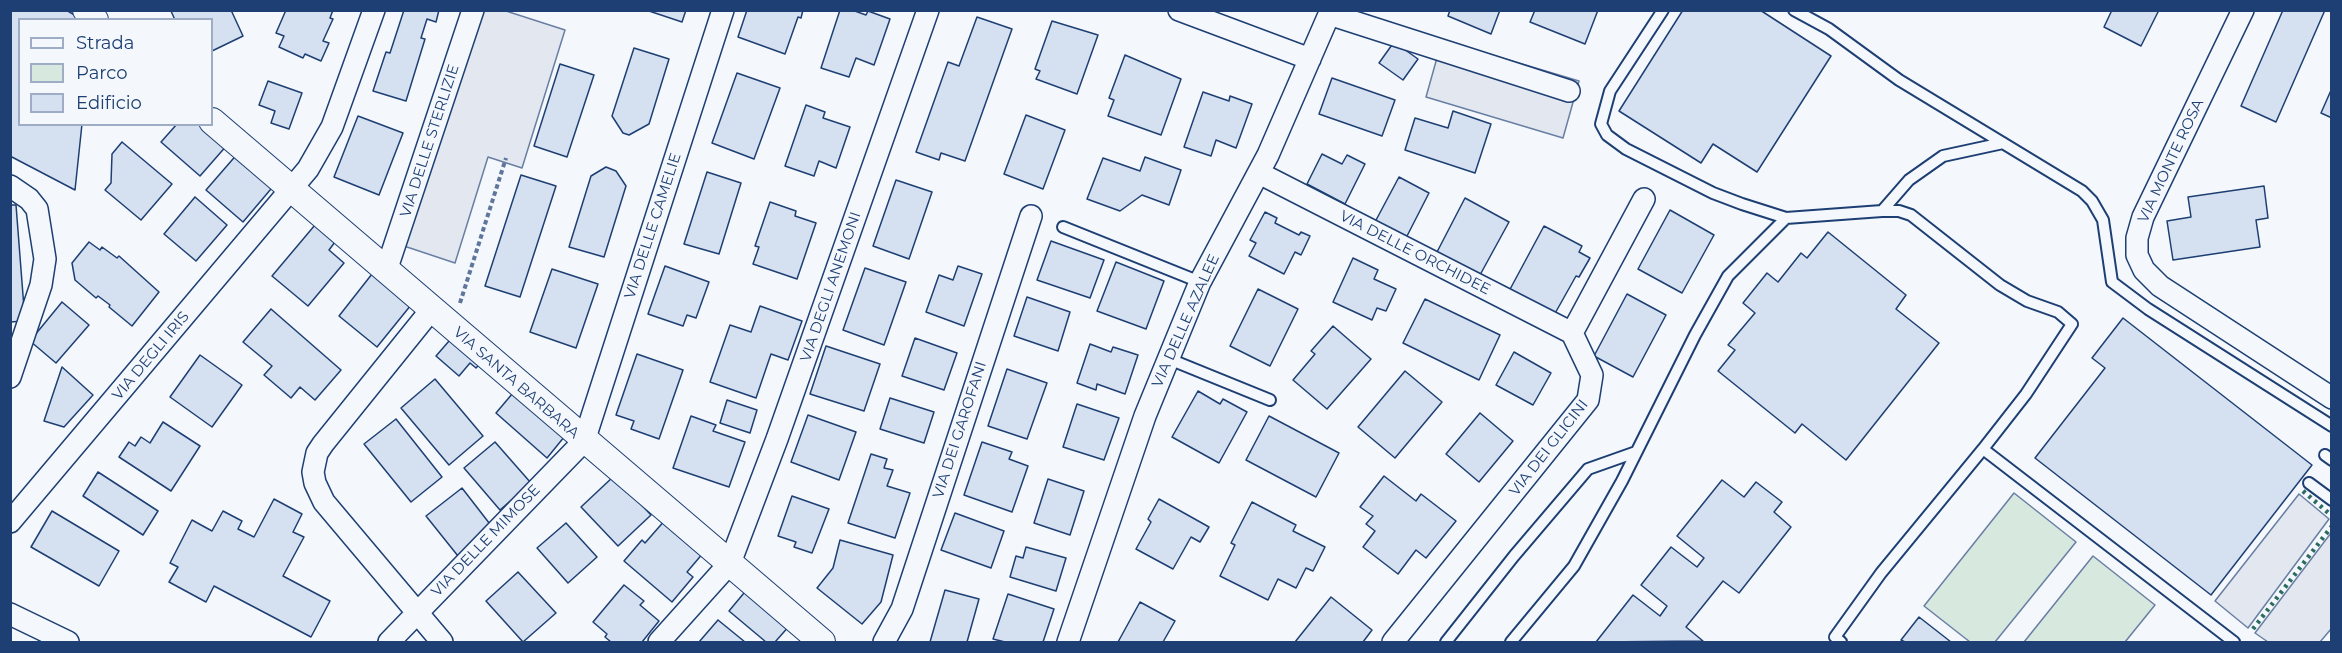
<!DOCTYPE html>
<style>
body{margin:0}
#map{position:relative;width:2342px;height:653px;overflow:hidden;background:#f4f7fb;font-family:Montserrat,sans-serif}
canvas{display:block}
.frame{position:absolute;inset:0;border:12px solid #1d3f73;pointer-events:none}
.legend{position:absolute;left:18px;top:18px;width:195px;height:108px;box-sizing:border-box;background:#f4f7fb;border:2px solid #9eadc5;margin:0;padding:8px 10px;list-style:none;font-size:18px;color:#1d3f73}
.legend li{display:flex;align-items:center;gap:12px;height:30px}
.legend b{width:30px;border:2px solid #9eadc5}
</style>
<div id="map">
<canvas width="2342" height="653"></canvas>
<div class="frame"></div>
<ul class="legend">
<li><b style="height:8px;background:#f4f7fb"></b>Strada</li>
<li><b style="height:16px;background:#d7e8df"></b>Parco</li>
<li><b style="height:16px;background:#d5e0f0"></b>Edificio</li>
</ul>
</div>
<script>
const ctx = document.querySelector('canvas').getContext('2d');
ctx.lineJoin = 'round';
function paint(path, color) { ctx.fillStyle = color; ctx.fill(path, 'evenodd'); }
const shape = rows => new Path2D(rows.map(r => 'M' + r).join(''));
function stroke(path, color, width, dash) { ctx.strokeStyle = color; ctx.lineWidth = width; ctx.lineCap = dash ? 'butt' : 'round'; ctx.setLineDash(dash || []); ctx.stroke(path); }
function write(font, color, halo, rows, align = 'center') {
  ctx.font = font + ' Montserrat,sans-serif'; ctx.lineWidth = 4.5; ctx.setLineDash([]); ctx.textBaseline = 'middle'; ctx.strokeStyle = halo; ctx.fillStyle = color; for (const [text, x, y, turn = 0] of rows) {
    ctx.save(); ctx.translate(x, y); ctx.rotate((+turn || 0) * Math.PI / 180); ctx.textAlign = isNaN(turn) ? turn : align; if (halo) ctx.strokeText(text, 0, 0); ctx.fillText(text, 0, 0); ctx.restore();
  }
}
const green = shape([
 [2014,493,2076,542,1995,642,1970,642,1924,606,2014,493],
 [2093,556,2155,605,2125,642,2024,642,2093,556]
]);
paint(green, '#d7e8df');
stroke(green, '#687fa3', 1.5);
const parking = shape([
 [483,11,506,11,565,30,522,168,488,157,455,263,404,246,483,11],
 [1442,40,1579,81,1563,138,1426,97,1442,40],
 [2299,494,2329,519,2248,628,2215,601,2299,494],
 [2331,533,2331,629,2320,642,2268,642,2255,633,2331,533]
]);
paint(parking, '#e3e8f0');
stroke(parking, '#687fa3', 1.5);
const building = shape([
 [10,10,66,10,83,20,20,20,20,124,82,124,75,190,10,156,10,10],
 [231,10,243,36,212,51,212,20,175,20,171,11,231,10],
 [286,10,333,10,330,18,333,19,323,41,329,43,321,61,305,54,303,58,279,47,284,36,276,33,286,10],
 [404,10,439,10,436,22,427,19,421,38,425,39,406,101,373,91,386,52,390,53,404,10],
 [646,10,686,10,682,22,646,10],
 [747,10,803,10,801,18,798,17,785,54,738,37,747,10],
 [840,10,852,10,866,15,868,11,890,19,874,65,856,58,849,77,821,68,840,10],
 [1450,10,1500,10,1491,34,1448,16,1450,10],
 [1535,10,1598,10,1585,44,1530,22,1535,10],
 [1683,10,1760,10,1831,56,1757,172,1713,144,1701,163,1619,111,1683,10],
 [2112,10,2159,10,2141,46,2104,27,2112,10],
 [2283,10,2325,10,2276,122,2241,106,2283,10],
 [977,17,1012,29,965,161,941,153,939,160,916,152,948,62,959,66,977,17],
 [1052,21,1098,35,1077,94,1036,79,1040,71,1035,69,1052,21],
 [1394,42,1418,59,1403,80,1379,63,1394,42],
 [634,48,669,59,649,124,629,135,623,133,612,116,634,48],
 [1125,55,1181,79,1161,135,1108,116,1114,100,1109,98,1125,55],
 [560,64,594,75,567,157,534,146,560,64],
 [737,73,780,88,754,159,712,143,737,73],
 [1332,78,1395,100,1382,136,1319,114,1332,78],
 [268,81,302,93,289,129,271,123,275,111,259,105,268,81],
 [2332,88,2332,118,2321,113,2332,88],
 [1203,92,1229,101,1230,96,1252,104,1236,148,1216,140,1211,156,1184,147,1203,92],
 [806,105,825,112,823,118,850,127,836,168,819,161,814,176,785,166,806,105],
 [1453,111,1491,124,1475,173,1405,150,1415,118,1448,128,1453,111],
 [1026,115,1065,130,1043,189,1004,174,1026,115],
 [358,116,403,133,379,195,334,177,358,116],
 [177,124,205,124,228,144,200,176,161,142,177,124],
 [122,142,172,184,141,220,105,190,111,183,112,154,122,142],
 [239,152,276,183,243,222,206,190,239,152],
 [1322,154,1342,164,1347,155,1365,164,1345,204,1307,184,1322,154],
 [1145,157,1181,170,1169,205,1142,195,1120,211,1087,199,1103,158,1140,171,1145,157],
 [606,167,616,171,626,186,604,257,569,247,591,176,606,167],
 [707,172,741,183,719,254,684,244,707,172],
 [521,175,556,186,520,297,485,286,521,175],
 [1399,177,1429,193,1406,238,1375,222,1399,177],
 [896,180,932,192,909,259,873,246,896,180],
 [2264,186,2268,218,2256,220,2260,247,2173,260,2167,221,2191,217,2188,197,2264,186],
 [195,197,227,225,196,261,164,234,195,197],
 [1465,198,1509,222,1480,275,1437,252,1465,198],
 [770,202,796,211,795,216,816,223,797,279,753,264,759,247,755,246,770,202],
 [10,205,16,205,25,321,10,322,10,205],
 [1670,210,1714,235,1682,293,1638,269,1670,210],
 [1265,212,1277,218,1275,223,1299,235,1301,232,1310,236,1301,255,1295,252,1284,274,1249,256,1256,243,1250,240,1265,212],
 [315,225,335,242,329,250,344,263,308,306,272,276,315,225],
 [1544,226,1582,246,1579,252,1590,258,1579,277,1576,276,1553,317,1508,293,1544,226],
 [1828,232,1906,295,1896,309,1939,343,1846,460,1802,424,1795,433,1718,371,1735,350,1728,345,1755,313,1743,303,1767,273,1778,282,1801,253,1807,258,1828,232],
 [1051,241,1104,260,1090,298,1037,280,1051,241],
 [89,242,100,250,102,247,117,258,119,256,159,292,132,326,109,307,110,305,98,296,96,298,75,280,72,263,89,242],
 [1353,258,1378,270,1374,279,1396,289,1386,311,1377,308,1372,320,1333,302,1353,258],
 [1116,262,1164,281,1146,329,1097,311,1116,262],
 [665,266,709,282,696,318,687,315,683,326,648,314,665,266],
 [958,266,982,274,964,326,926,312,939,275,953,280,958,266],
 [865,268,906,282,884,345,843,330,865,268],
 [552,269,598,284,576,348,530,332,552,269],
 [372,274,411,305,377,347,339,316,372,274],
 [1258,289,1298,309,1270,366,1230,346,1258,289],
 [1627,294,1666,315,1633,377,1594,356,1627,294],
 [1027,297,1070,312,1058,351,1014,336,1027,297],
 [1425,299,1500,335,1479,380,1403,343,1425,299],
 [62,302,89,325,56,363,30,341,62,302],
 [760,306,802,321,788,360,771,354,756,398,710,382,730,325,751,332,760,306],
 [271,309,341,370,315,400,300,387,291,398,264,375,272,366,243,342,271,309],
 [2123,318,2312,465,2211,595,2035,458,2105,368,2092,358,2123,318],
 [1333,326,1371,359,1327,409,1293,380,1315,354,1311,351,1333,326],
 [456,333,485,358,476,368,470,363,459,376,436,356,456,333],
 [915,338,957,353,944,390,902,376,915,338],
 [1090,344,1111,352,1113,347,1138,355,1125,394,1097,384,1096,390,1077,383,1090,344],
 [826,346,880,364,864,411,810,394,826,346],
 [1514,352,1551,373,1533,405,1496,385,1514,352],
 [637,354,683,370,659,439,631,429,634,421,616,415,637,354],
 [200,355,242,385,212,427,170,397,200,355],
 [62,367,93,395,64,427,44,421,62,367],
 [1007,369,1047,383,1027,439,988,426,1007,369],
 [1405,371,1442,402,1395,458,1358,427,1405,371],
 [435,379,483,436,449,465,401,408,435,379],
 [518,387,569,431,547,458,496,413,518,387],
 [1198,391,1220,404,1223,399,1247,412,1219,463,1172,437,1198,391],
 [890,398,934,412,924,443,880,429,890,398],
 [727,400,757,410,750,433,720,423,727,400],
 [1077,404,1119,418,1104,460,1063,447,1077,404],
 [1480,413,1513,441,1479,482,1446,454,1480,413],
 [808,415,856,432,839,480,791,462,808,415],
 [691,416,716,425,713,431,745,442,729,487,673,468,691,416],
 [1269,416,1339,453,1316,497,1246,460,1269,416],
 [396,419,442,477,411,502,364,444,396,419],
 [163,422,200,446,171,491,119,457,129,442,135,446,141,437,150,443,163,422],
 [495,442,531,483,500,510,464,468,495,442],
 [982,442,1012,452,1009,459,1028,466,1012,512,964,495,982,442],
 [871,454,887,459,884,468,893,470,887,486,910,493,895,538,848,523,871,454],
 [98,472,158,511,143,535,83,496,98,472],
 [614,476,651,515,618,546,581,507,614,476],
 [1384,476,1416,501,1421,494,1456,521,1426,558,1416,550,1398,574,1363,547,1375,531,1366,524,1373,516,1360,507,1384,476],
 [1048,479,1084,491,1070,535,1034,523,1048,479],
 [1722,480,1744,497,1756,482,1782,502,1774,512,1791,527,1739,593,1723,581,1686,627,1703,641,1596,642,1633,595,1660,616,1667,606,1641,585,1671,547,1697,567,1704,558,1677,536,1722,480],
 [462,488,493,528,458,556,426,516,462,488],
 [792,496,829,509,812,553,794,547,796,542,778,536,792,496],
 [274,499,302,514,293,532,304,537,283,576,330,601,311,637,214,586,206,602,169,582,178,567,170,563,192,520,212,531,223,511,242,521,238,529,254,537,274,499],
 [1159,499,1209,527,1200,542,1191,537,1173,569,1136,549,1151,522,1148,519,1159,499],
 [1252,502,1296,525,1293,531,1325,547,1313,571,1306,568,1296,588,1278,579,1268,600,1220,576,1235,545,1231,543,1252,502],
 [52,511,119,551,99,586,31,547,52,511],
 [955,513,1004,531,991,568,941,550,955,513],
 [666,519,704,552,687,572,693,577,672,602,624,561,642,540,645,543,666,519],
 [566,523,597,557,568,583,537,548,566,523],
 [840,540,893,555,881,602,862,624,817,588,833,568,840,540],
 [1026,547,1066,558,1056,591,1010,577,1016,556,1023,558,1026,547],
 [518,572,556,613,523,642,486,601,518,572],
 [624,585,644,601,640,605,659,621,642,642,611,642,605,637,607,634,593,622,624,585],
 [749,587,791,624,775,642,766,642,729,611,749,587],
 [945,590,979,599,967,642,930,642,945,590],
 [1008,594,1054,609,1043,642,1005,642,993,639,1008,594],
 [1331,597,1372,630,1363,642,1295,642,1331,597],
 [1140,602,1175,621,1163,642,1118,642,1140,602],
 [1919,617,1951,642,1905,642,1901,640,1919,617],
 [718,620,745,642,699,642,718,620]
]);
paint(building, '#d5e0f0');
stroke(building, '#1d3f73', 1.5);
const service = shape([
 [1663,10,1610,91,1601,124,1607,135,1626,149,1713,193,1742,204,1786,218,1882,211,1909,180,1943,156,2003,143],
 [1794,10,1829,29,1899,80,2082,191,2092,201,2103,220,2112,282,2148,309,2332,426],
 [1882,211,1899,211,1911,215,2000,285,2027,301,2058,312,2072,324,2026,394,1983,449,2234,642],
 [1063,227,1200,282],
 [1169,359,1270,400],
 [2325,455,2332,460],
 [2309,483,2332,500],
 [1446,642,1514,556,1588,469,1636,452],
 [1511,642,1574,566,1622,481,1695,335,1728,276,1786,218],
 [1841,642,1835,637,1881,573,1983,449]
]);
const minor = shape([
 [1179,10,1310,59],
 [2243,10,2143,217,2137,238,2137,255,2144,270,2160,286,2332,398],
 [1329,14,1569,91],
 [1259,173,1572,333],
 [10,186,29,199,37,209,45,259,41,285,10,377],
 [386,271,473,10],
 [431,310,323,444,317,453,313,472,315,483,324,502,442,642],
 [10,522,308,169,332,127,374,10],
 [10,614,68,642],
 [389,642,584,441,723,10],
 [659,642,730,563,777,439,928,10],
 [884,642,902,609,1031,216],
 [1068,642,1145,416,1186,316,1200,282,1268,155,1331,10],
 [1393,642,1588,400,1592,375,1572,333,1644,199]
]);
const tertiary = shape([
 [86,10,95,20],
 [212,121,822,642]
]);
stroke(service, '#1d3f73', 14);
stroke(minor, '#1d3f73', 24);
stroke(tertiary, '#1d3f73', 28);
stroke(shape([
 [460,303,506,158]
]), '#5e769c', 4, [4.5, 3]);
stroke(service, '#f4f7fb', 10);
stroke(minor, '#f4f7fb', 21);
stroke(tertiary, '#f4f7fb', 26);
stroke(shape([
 [2303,491,2332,516],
 [2253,629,2332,526]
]), '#2c6c60', 4.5, [3, 4.5]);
write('15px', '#1d3f73', '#f4f7fb', [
 ["VIA DELLE STERLIZIE",430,141,-72],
 ["VIA MONTE ROSA",2171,161,-65],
 ["VIA DELLE CAMELIE",653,226,-72],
 ["VIA DELLE ORCHIDEE",1415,253,27],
 ["VIA DEGLI ANEMONI",831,287,-71],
 ["VIA DELLE AZALEE",1186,321,-66],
 ["VIA DEGLI IRIS",151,356,-50],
 ["VIA SANTA BARBARA",516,383,41],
 ["VIA DEI GAROFANI",960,430,-72],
 ["VIA DEI GLICINI",1549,448,-52],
 ["VIA DELLE MIMOSE",486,541,-46]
]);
</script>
